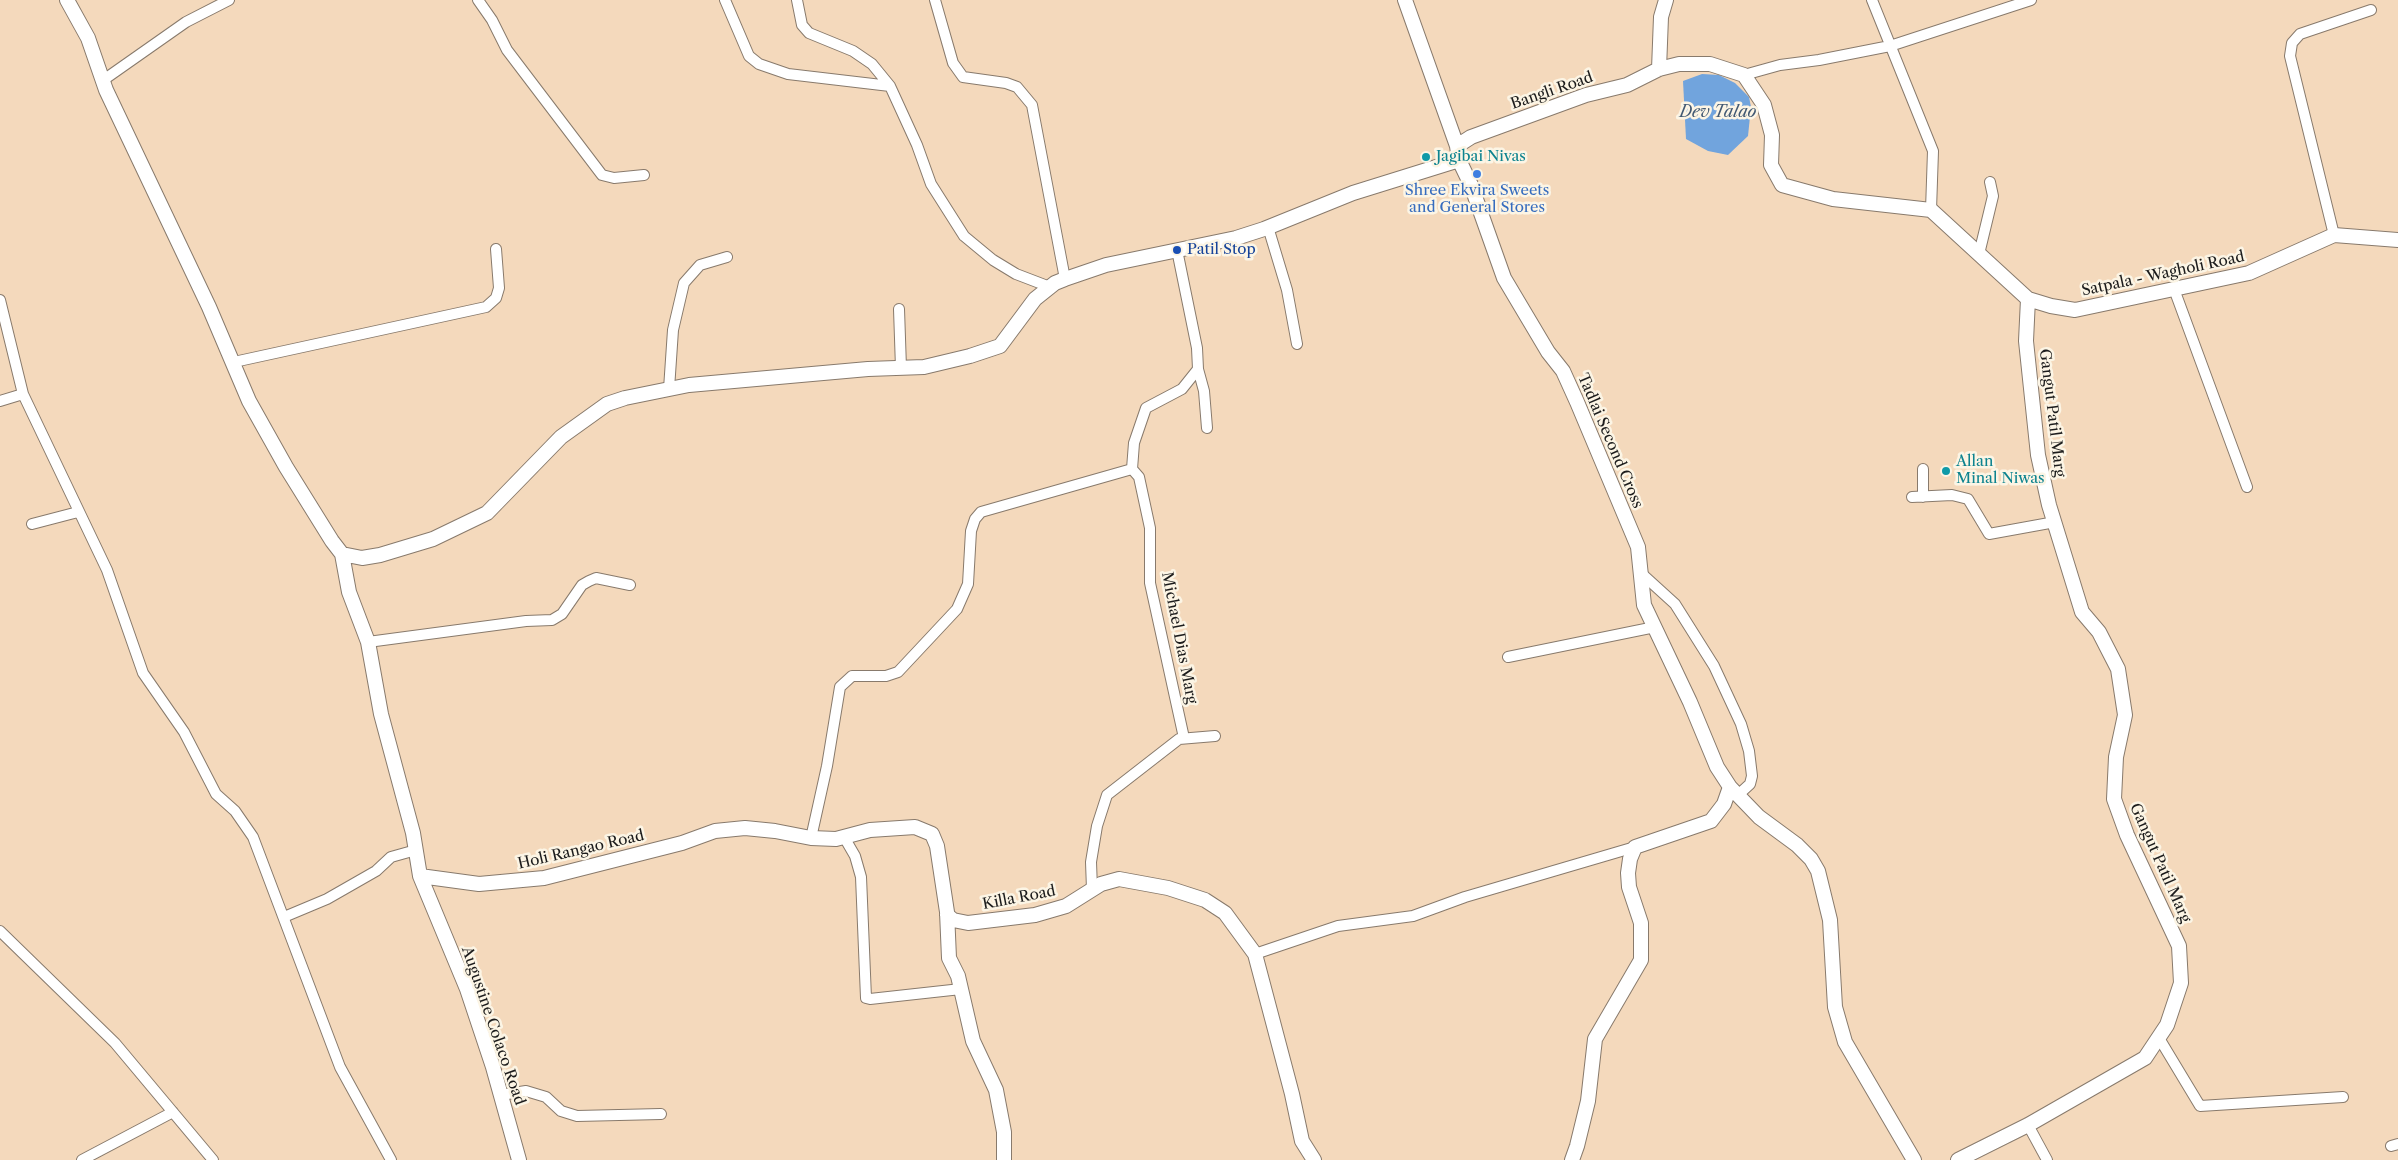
<!DOCTYPE html>
<style>
body{margin:0}
canvas{display:block;background:#f4d9bc}
</style>
<canvas width="2398" height="1160"></canvas>
<script>
const ctx = document.querySelector('canvas').getContext('2d');
ctx.lineJoin = 'round';
function paint(path, color) { ctx.fillStyle = color; ctx.fill(path, 'evenodd'); }
const shape = rows => new Path2D(rows.map(r => 'M' + r).join(''));
function stroke(path, color, width, dash) { ctx.strokeStyle = color; ctx.lineWidth = width; ctx.lineCap = dash ? 'butt' : 'round'; ctx.setLineDash(dash || []); ctx.stroke(path); }
function write(font, color, halo, rows, align = 'center') {
  ctx.font = font + ' "Libre Caslon Text",serif'; ctx.lineWidth = 5; ctx.setLineDash([]); ctx.textBaseline = 'middle'; ctx.strokeStyle = halo; ctx.fillStyle = color; for (const [text, x, y, turn = 0] of rows) {
    ctx.save(); ctx.translate(x, y); ctx.rotate((+turn || 0) * Math.PI / 180); ctx.textAlign = isNaN(turn) ? turn : align; if (halo) ctx.strokeText(text, 0, 0); ctx.fillText(text, 0, 0); ctx.restore();
  }
}
paint(shape([
 [1702,74,1719,75,1735,83,1749,97,1751,107,1748,136,1728,155,1708,151,1686,139,1683,81]
]), '#71a4dd');
const street = shape([
 [478,0,492,20,507,50,602,175,614,178,644,175],
 [725,0,749,56,759,64,788,74,890,86],
 [797,0,802,25,809,33,853,51,872,64,890,86,917,145,931,184,964,236,993,260,1016,274,1050,287],
 [935,0,953,63,963,77,1006,83,1017,87,1032,105,1065,279],
 [1872,0,1933,151,1931,210],
 [1744,75,1780,65,1819,60,1890,46,2031,0],
 [102,81,186,22,229,0],
 [1268,227,1287,290,1297,344],
 [2334,235,2290,56,2292,43,2300,34,2371,10],
 [1177,250,1197,348,1198,369,1182,389,1146,408,1134,443,1132,469,1139,477,1150,528,1150,583,1184,738],
 [1979,254,1993,196,1990,182],
 [2174,289,2247,487],
 [0,300,23,394,107,570,143,673,184,732,216,794,235,811,253,837,340,1067,391,1160],
 [899,309,901,368],
 [234,362,486,307,496,298,499,288,496,249],
 [1198,369,1204,391,1207,428],
 [669,389,673,330,684,283,700,265,727,257],
 [0,401,23,394],
 [1912,497,1952,495,1968,499,1989,534,2055,522],
 [1923,497,1923,469],
 [32,524,78,512],
 [1642,574,1675,604,1714,666,1741,724,1749,751,1752,776,1750,784,1738,795],
 [368,642,526,621,552,620,562,614,582,585,589,581,596,578,630,585],
 [1508,657,1655,627],
 [844,837,855,856,861,877,866,998,870,999,961,989],
 [811,838,827,766,840,687,852,676,886,676,898,672,957,609,968,584,971,531,975,519,981,512,1132,469],
 [1092,889,1091,862,1097,826,1107,795,1179,739,1215,736],
 [284,917,327,899,376,871,391,857,416,850],
 [0,931,115,1043,213,1160],
 [1255,954,1338,926,1413,916,1465,897,1635,847],
 [2159,1038,2200,1106,2343,1097],
 [501,1095,526,1091,546,1097,561,1111,577,1116,661,1114],
 [2028,1125,2047,1160],
 [2391,1146,2398,1144],
 [82,1160,173,1112]
]);
const secondary = shape([
 [67,0,88,38,106,90,209,307,249,401,286,467,332,541,342,554,362,558,380,555,433,539,487,513,561,437,607,404,625,398,689,385,868,369,924,367,970,356,1000,346,1035,299,1055,283,1065,279,1106,265,1236,238,1264,229,1353,193,1459,160],
 [1405,0,1457,146,1459,160,1471,185,1504,278,1548,352,1563,371,1577,402,1638,547,1644,605,1690,702,1717,767,1730,787,1724,804,1711,821,1635,847,1630,859,1628,873,1629,887,1641,923,1641,960,1595,1039,1588,1101,1577,1146,1572,1160],
 [1659,69,1661,17,1666,0],
 [1457,146,1471,137,1586,95,1627,85,1659,69,1679,64,1710,64,1744,75,1764,105,1772,135,1771,165,1782,185,1833,199,1931,210,2028,299,2051,306,2075,310,2249,273,2334,235,2398,240],
 [342,554,349,592,368,642,381,714,413,833,420,876,467,989,493,1067,519,1160],
 [1730,787,1759,817,1797,845,1811,859,1818,871,1830,920,1835,1007,1845,1042,1914,1160],
 [420,876,479,884,544,878,682,843,715,831,745,828,775,831,811,838,836,839,870,830,915,827,932,834,937,846,947,912,949,958,958,976,973,1041,996,1090,1004,1132,1004,1160],
 [947,915,953,920,968,923,1035,915,1066,906,1101,884,1119,879,1168,888,1205,900,1225,913,1255,954,1292,1094,1302,1141,1314,1160],
 [1958,1160,2028,1125,2145,1058,2167,1025,2181,983,2179,946,2127,835,2114,799,2116,757,2125,715,2118,669,2099,632,2082,612,2049,505,2038,455,2026,341,2028,299]
]);
stroke(street, '#887a6c', 12);
stroke(secondary, '#887a6c', 16);
stroke(street, '#fff', 10);
stroke(secondary, '#fff', 14);
for (const [x, y, r, color] of [
 [1426,157,5,"#0f9aa8"],
 [1477,174,5,"#3f7fe0"],
 [1177,250,5,"#1a4fb4"],
 [1946,471,5,"#0f9aa8"]
]) { const dot = new Path2D(); dot.arc(x, y, r, 0, 2 * Math.PI); ctx.fillStyle = color; ctx.fill(dot); stroke(dot, '#fcf5e5', 2); }
write('15px', '#1c1c1c', '#fcf5e5', [
 ["Bangli Road",1552,91,-19],
 ["Satpala - Wagholi Road",2163,274,-12],
 ["Gangut Patil Marg",2052,413,83],
 ["Tadlai Second Cross",1610,441,67],
 ["Michael Dias Marg",1179,638,79],
 ["Holi Rangao Road",581,850,-13],
 ["Gangut Patil Marg",2160,863,66],
 ["Killa Road",1019,898,-11],
 ["Augustine Colaco Road",493,1026,71]
]);
write('15px', '#0d838f', '#fcf5e5', [
 ["Jagibai Nivas",1436,157],
 ["Allan",1956,462],
 ["Minal Niwas",1956,479]
], 'left');
write('15px', '#366cbe', '#fcf5e5', [
 ["Shree Ekvira Sweets",1477,191],
 ["and General Stores",1477,208]
]);
write('15px', '#164399', '#fcf5e5', [
 ["Patil Stop",1187,250]
], 'left');
write('italic 16px', '#425973', '#fcf5e5', [
 ["Dev Talao",1718,112]
]);
</script>
